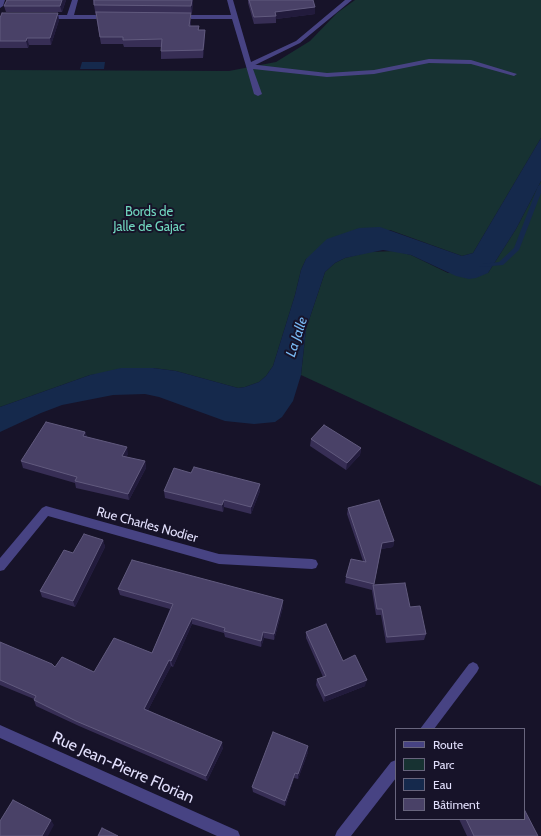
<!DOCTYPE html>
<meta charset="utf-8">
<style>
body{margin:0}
#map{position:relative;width:541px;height:836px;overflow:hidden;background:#171329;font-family:Cabin,sans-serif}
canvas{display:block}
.legend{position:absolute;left:395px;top:728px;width:130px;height:92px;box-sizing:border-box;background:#171329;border:1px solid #68657d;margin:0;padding:5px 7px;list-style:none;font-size:12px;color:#e2dffc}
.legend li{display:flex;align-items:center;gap:8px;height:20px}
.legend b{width:20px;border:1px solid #68657d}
</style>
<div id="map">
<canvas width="541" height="836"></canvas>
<ul class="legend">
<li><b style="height:5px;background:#474383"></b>Route</li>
<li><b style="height:11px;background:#173232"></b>Parc</li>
<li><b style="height:11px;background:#15294c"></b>Eau</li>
<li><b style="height:11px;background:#494167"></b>Bâtiment</li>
</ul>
</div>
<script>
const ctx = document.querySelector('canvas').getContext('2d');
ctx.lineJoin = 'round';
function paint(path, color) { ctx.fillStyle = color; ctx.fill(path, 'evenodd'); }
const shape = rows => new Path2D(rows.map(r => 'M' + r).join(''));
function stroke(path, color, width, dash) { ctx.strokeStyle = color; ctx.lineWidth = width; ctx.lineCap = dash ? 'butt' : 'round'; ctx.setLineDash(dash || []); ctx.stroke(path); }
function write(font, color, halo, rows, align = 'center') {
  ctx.font = font + ' Cabin,sans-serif'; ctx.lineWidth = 4; ctx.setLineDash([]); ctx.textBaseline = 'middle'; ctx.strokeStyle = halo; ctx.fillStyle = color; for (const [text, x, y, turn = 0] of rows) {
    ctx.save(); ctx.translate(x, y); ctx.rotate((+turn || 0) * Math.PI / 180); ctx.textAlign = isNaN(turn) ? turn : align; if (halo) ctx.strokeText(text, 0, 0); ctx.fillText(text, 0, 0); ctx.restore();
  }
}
paint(shape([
 [355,0,541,0,541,138,473,253,462,256,390,230,306,259,301,270,295,295,273,366,266,376,259,382,245,387,238,388,176,371,153,368,90,375,0,407,0,70,229,71,276,62,310,41,337,13],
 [541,181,541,486,301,375,306,329,325,272,335,263,345,258,369,252,395,251,411,255,448,273,488,273,516,229]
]), '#173232');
paint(shape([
 [82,62,105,62,104,69,80,69],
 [541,138,541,181,516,229,488,273,476,278,469,279,456,276,411,255,383,250,345,258,335,263,325,272,306,329,301,375,293,401,282,417,275,422,254,424,225,421,159,397,145,394,113,395,62,405,41,413,0,432,0,407,90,375,121,368,153,368,176,371,238,388,245,387,259,382,266,376,273,366,295,295,301,270,306,259,327,239,359,228,380,227,462,256,473,253]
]), '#15294c');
paint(shape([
 [541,184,541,193,519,250,503,265,480,267,479,266,482,264,499,262,514,248,538,186,541,184]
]), '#15294c');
paint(shape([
 [429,59,471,60,517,74,514,76,471,64,429,63,374,74,327,77,253,69,262,94,258,96,254,94,246,66,249,64,327,73,374,70,429,59]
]), '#474383');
paint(shape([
 [0,0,5,0,3,6,0,8,0,0],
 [72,0,78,0,74,15,110,15,113,17,110,19,46,19,43,17,46,15,67,15,72,0],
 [227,0,233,0,251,62,296,41,345,0,352,0,300,43,249,68,246,66,232,19,178,19,175,17,178,15,231,15,227,0],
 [46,506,219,554,312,559,316,560,318,564,316,568,312,569,219,564,48,516,4,570,0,571,0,558,42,508,46,506],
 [473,662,477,664,479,668,477,672,434,729,420,729,469,664,473,662],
 [0,725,238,831,240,836,217,836,0,738,0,725],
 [396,760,396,778,351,836,335,836,337,831,391,762,396,760]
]), '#474383');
paint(shape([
 [7,0,66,0,62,12,6,12,4,6],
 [93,0,193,0,192,13,191,13,191,26,199,26,199,30,205,30,205,38,203,58,161,59,161,47,124,47,123,44,101,44],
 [248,0,313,0,315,7,315,14,276,19,276,23,254,24,248,3],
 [0,18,59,20,51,45,29,45,28,48,0,48],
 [85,432,87,437,128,454,126,457,145,461,146,468,129,500,76,488,75,483,23,468,21,461],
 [311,439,361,448,360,455,346,470,310,446],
 [191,473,260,484,260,491,251,514,224,507,223,512,165,498,164,491],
 [348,508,394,541,393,547,381,549,374,585,410,607,426,634,424,640,386,643,381,615,376,615,372,591,372,590,345,583,346,577,363,561,347,514],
 [103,540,105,547,75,607,42,597,40,591,73,553],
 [118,589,283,607,274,640,264,638,261,647,225,637,224,633,192,624,173,667,171,666,148,710,223,748,207,781,79,726,36,706,34,700,34,699,0,685,0,642,55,667,94,672,152,653,170,609,120,595],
 [306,632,343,661,365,686,324,702,316,685,317,679,323,677,306,638],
 [308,752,298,779,294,778,285,806,253,792,252,787],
 [459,819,524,819,538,836,467,836]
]), '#372e55');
paint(shape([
 [62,0,66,0,62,12,60,6],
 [192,0,193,0,192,13,191,6],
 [315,7,315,14,276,19,275,12],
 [58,13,59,20,51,45,50,38],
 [191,13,191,20,190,33,189,26],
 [205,30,205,38,203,58,203,50],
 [27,38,29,45,28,48,26,41],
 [85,432,87,438,83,436],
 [127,447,128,454,123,462,122,456],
 [361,448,360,455,346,470,347,463],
 [145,461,146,468,129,500,128,494],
 [260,484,260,491,251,514,251,507],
 [224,500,224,507,223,512,222,505],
 [103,540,105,547,75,607,73,601],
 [394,541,393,547,381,549,373,590,382,543],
 [283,600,283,607,274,640,274,634],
 [192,618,192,624,173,667,171,661],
 [263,632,264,638,261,647,261,641],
 [169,660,171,666,146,714,144,709],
 [367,680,365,686,324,702,325,696],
 [222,742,223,748,207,781,206,776],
 [308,746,308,752,298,779,298,774],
 [295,773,294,778,285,806,285,801],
 [51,820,54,825,48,836,42,836]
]), '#221b3c');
const building = shape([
 [7,0,62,0,60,6,4,6,7,0],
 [94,0,192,0,191,6,94,5,94,0],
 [249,0,313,0,315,7,275,12,276,16,254,17,249,0],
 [96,12,191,13,189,26,199,26,198,30,205,30,203,50,161,51,162,39,123,40,123,37,100,37,96,12],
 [2,13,58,13,50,38,27,38,26,41,0,41,0,18,2,13],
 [46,422,85,432,83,436,127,447,122,456,145,461,128,494,75,481,77,477,21,461,46,422],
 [324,425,361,448,347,463,311,439,324,425],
 [194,467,260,484,251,507,224,500,222,505,164,491,174,468,191,473,194,467],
 [379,500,394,541,382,543,374,584,346,577,351,559,366,562,348,508,379,500],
 [84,534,103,540,73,601,40,591,64,550,73,553,84,534],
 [132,560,283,600,274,634,263,632,261,641,224,631,225,628,192,618,171,661,169,660,144,709,222,742,206,776,76,721,34,700,36,696,0,680,0,642,52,664,55,667,62,657,94,672,114,638,152,653,173,604,118,589,132,560],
 [405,583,410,607,420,606,426,634,387,637,382,609,377,609,373,585,405,583],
 [326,624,343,661,355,655,367,680,325,696,317,679,326,676,306,632,326,624],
 [273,732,308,746,298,774,295,773,285,801,252,787,273,732],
 [13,800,51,820,42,836,0,836,0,821,13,800],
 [524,809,538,836,474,836,466,819,524,819,524,809],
 [102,828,118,836,98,836,102,828]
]);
paint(building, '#494167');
stroke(building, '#615a7e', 1);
write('13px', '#70d6be', '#171329', [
 ["Bords de",149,212],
 ["Jalle de Gajac",149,227]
]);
write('13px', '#e2dffc', '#171329', [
 ["Rue Charles Nodier",147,525,15]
]);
write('italic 14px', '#77b7f1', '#171329', [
 ["La Jalle",297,337,-72]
]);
write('16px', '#e2dffc', '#171329', [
 ["Rue Jean-Pierre Florian",123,768,24]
]);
</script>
